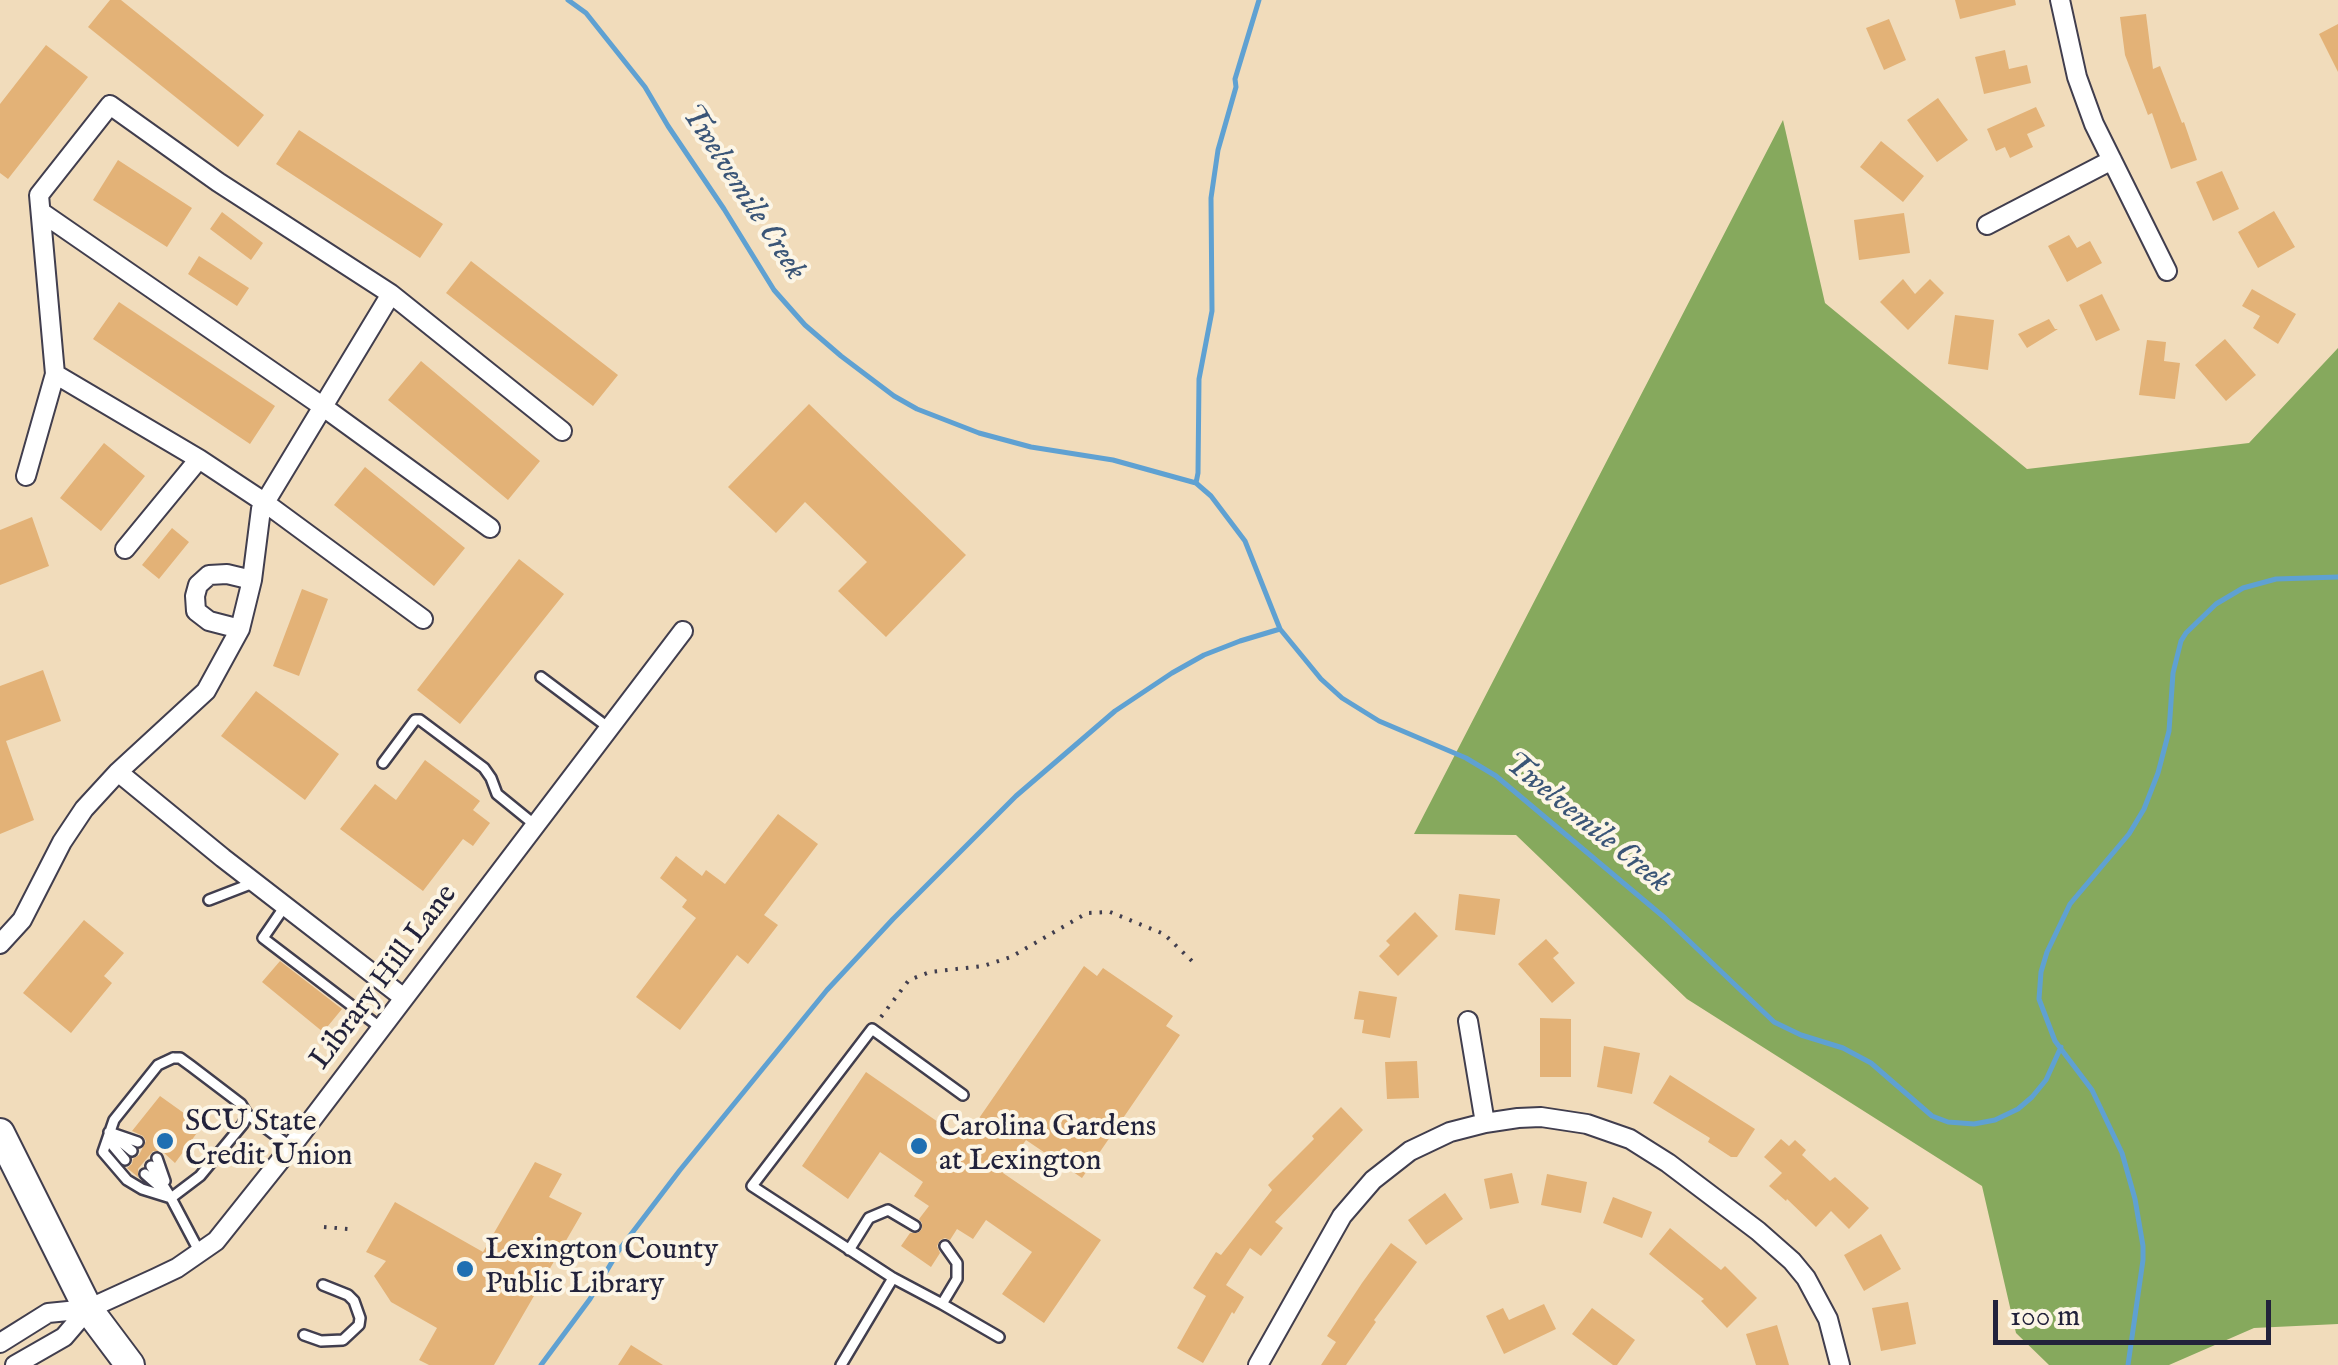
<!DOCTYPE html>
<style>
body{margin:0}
#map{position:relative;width:2338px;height:1365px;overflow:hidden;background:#f1dcbb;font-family:"IM FELL English",serif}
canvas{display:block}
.scale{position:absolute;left:1993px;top:1300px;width:278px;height:45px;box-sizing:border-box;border:5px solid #22223b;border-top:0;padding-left:12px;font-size:30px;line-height:35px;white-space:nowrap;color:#22223b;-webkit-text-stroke:8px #fcf5e5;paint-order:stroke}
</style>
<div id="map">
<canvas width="2338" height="1365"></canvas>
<div class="scale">100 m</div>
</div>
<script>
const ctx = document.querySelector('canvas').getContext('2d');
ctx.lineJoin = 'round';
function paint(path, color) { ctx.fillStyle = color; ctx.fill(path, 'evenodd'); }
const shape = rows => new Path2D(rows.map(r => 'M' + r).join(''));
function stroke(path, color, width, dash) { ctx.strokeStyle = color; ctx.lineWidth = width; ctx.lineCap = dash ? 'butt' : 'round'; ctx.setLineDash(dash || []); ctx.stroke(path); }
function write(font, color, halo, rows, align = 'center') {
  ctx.font = font + ' "IM FELL English",serif'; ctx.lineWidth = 8; ctx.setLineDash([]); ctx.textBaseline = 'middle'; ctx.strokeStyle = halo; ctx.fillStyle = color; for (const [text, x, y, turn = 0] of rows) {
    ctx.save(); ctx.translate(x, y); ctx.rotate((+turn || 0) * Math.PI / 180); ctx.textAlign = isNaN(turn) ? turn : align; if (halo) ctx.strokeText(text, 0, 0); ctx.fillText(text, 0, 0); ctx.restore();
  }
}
paint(shape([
 [1783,120,1825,303,2027,469,2249,443,2338,348,2338,1324,2254,1328,2169,1365,2049,1365,2016,1333,1982,1186,1687,999,1516,835,1414,834]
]), '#86a95d');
stroke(shape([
 [568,0,586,13,645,87,668,126,724,209,774,290,805,325,841,356,894,396,917,409,979,433,1031,447,1113,460,1196,483,1211,496,1245,541,1280,629,1321,679,1342,698,1379,721,1466,758,1496,776,1665,918,1774,1022,1801,1035,1843,1048,1871,1063,1932,1116,1948,1122,1974,1124,1995,1120,2018,1109,2032,1097,2046,1080,2061,1047],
 [1196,483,1198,473,1199,379,1212,311,1211,198,1218,150,1236,87,1235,79,1259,0],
 [541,1365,590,1299,619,1250,680,1170,827,990,893,919,1016,796,1115,711,1172,673,1204,655,1240,641,1280,629],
 [2128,1365,2143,1260,2143,1246,2135,1199,2122,1153,2092,1090,2055,1041,2039,999,2041,972,2047,952,2070,904,2129,834,2144,809,2158,773,2169,731,2173,673,2181,641,2186,633,2216,604,2243,588,2276,579,2338,577]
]), '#5fa1d2', 5);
paint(shape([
 [110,0,121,0,264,115,238,147,88,27],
 [1955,0,2015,0,2016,5,1960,19],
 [2146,14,2153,69,2160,66,2182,123,2184,122,2197,160,2171,169,2152,113,2148,115,2125,55,2120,17],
 [1889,19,1906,60,1884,70,1866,28],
 [2338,24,2338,72,2319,34],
 [46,45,88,77,8,179,0,173,0,104],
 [2005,50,2009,69,2027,65,2031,83,1984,94,1975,57],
 [1938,98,1968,140,1937,162,1907,120],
 [2036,107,2045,126,2027,134,2033,147,2010,158,2005,147,1996,151,1987,129],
 [299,130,443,224,420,258,276,164],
 [1881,141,1924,176,1903,202,1860,167],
 [118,160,192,208,167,247,93,200],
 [2222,171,2239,209,2213,221,2196,182],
 [2274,211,2295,247,2258,268,2238,232],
 [222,212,263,243,251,260,210,229],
 [1904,213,1910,253,1859,260,1854,220],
 [2069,235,2077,248,2090,241,2102,263,2067,282,2048,246],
 [199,256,249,288,237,306,188,274],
 [471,261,618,375,593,406,446,293],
 [1903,279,1915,294,1930,279,1944,293,1908,330,1880,302],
 [2252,289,2296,314,2278,344,2253,328,2260,316,2242,306],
 [2102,294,2120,330,2096,341,2079,305],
 [119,302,275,406,250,444,93,339],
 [1955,315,1994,320,1988,370,1948,364],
 [2049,319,2055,329,2058,329,2027,348,2018,334],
 [2225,339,2256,375,2226,401,2195,365],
 [2147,340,2166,342,2164,361,2180,363,2175,399,2139,395],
 [421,361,540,461,508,500,388,400],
 [809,404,966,555,886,637,838,591,867,562,805,502,776,533,728,487],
 [104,443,145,476,101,531,60,498],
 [365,467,465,548,434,586,334,505],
 [32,517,49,566,0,585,0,530],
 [172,528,189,542,159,579,142,565],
 [519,559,564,594,460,724,417,690],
 [302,589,328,599,299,676,273,666],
 [43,670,61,721,6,741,34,820,0,834,0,686],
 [256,691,339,754,305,800,221,736],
 [425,760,480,801,473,810,490,823,473,846,463,839,423,891,340,829,375,784,396,800],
 [778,814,818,844,764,915,778,925,748,964,737,955,680,1030,636,997,696,918,682,907,687,900,660,878,676,856,702,876,706,870,725,884],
 [1459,894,1500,899,1495,935,1455,930],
 [1415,912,1438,936,1398,976,1379,956,1390,945,1386,941],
 [84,920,124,953,104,976,112,983,71,1033,23,993],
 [1546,939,1559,953,1553,958,1575,983,1552,1003,1518,964],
 [280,961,342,1009,323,1032,262,982],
 [1084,966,1097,976,1103,968,1173,1016,1166,1026,1180,1035,1082,1178,1026,1140,1003,1173,1101,1240,1044,1323,1002,1294,1032,1252,986,1220,973,1239,957,1229,950,1240,945,1238,940,1240,937,1246,940,1253,931,1267,901,1246,910,1233,918,1233,922,1229,922,1223,919,1219,929,1206,914,1196,923,1182,880,1152,848,1199,802,1166,866,1072,964,1140],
 [1359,991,1397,997,1390,1038,1362,1033,1364,1020,1354,1019],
 [1540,1018,1571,1019,1571,1077,1540,1077],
 [1604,1046,1640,1053,1632,1094,1597,1087],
 [1417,1061,1419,1098,1387,1099,1385,1062],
 [1670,1075,1755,1129,1737,1157,1731,1157,1708,1142,1710,1138,1653,1103],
 [160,1096,202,1126,175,1163,162,1151,153,1151,138,1169,138,1177,127,1168,132,1164,133,1159,139,1155,146,1141,143,1136,132,1131],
 [1341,1107,1363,1130,1275,1222,1283,1228,1261,1256,1250,1248,1226,1285,1244,1297,1234,1314,1232,1312,1203,1363,1177,1348,1206,1296,1193,1288,1216,1252,1221,1255,1272,1190,1268,1185,1314,1139,1312,1136],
 [1781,1139,1789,1146,1795,1140,1806,1150,1802,1155,1830,1181,1835,1177,1869,1208,1849,1229,1831,1211,1816,1227,1787,1199,1786,1201,1769,1186,1782,1173,1764,1157],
 [535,1162,562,1174,549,1197,582,1213,494,1365,429,1365,419,1360,437,1328,391,1302,374,1276,386,1261,366,1252,395,1202,483,1252],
 [1512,1173,1519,1203,1490,1209,1484,1179],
 [1547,1174,1587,1182,1581,1213,1541,1205],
 [1445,1193,1463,1219,1426,1245,1408,1220],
 [1613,1197,1652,1212,1642,1238,1603,1223],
 [1670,1228,1721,1270,1725,1266,1757,1298,1727,1328,1701,1301,1704,1299,1649,1254],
 [1881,1234,1901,1269,1864,1291,1844,1255],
 [1391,1243,1417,1262,1374,1320,1376,1322,1346,1365,1321,1365,1336,1342,1327,1336,1362,1283],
 [1908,1302,1916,1344,1881,1351,1872,1308],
 [1544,1304,1556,1329,1504,1354,1486,1316,1503,1308,1509,1320],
 [1592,1308,1635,1340,1617,1365,1613,1365,1572,1334],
 [1777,1325,1789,1365,1756,1365,1746,1334],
 [631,1345,663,1365,618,1365]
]), '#e3b277');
const service = shape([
 [541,677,609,728],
 [383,763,415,720,420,720,484,768,491,778,497,794,535,825],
 [209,900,253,883],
 [285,906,263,938,381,1028],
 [173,1058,180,1058,191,1066,241,1104,247,1114,243,1124,200,1176,171,1198,142,1189,127,1180,103,1152,114,1120,158,1065,173,1058],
 [247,1114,291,1147],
 [109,1132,138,1142],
 [109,1135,109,1141,125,1160],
 [115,1137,132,1151],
 [157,1158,165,1181],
 [151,1166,171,1198,199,1251],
 [145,1174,162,1189],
 [945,1246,957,1263,957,1279,942,1304,999,1337],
 [849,1250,869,1218,888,1210,915,1226],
 [942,1304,893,1278,752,1186,872,1029,963,1095],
 [304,1335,321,1341,343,1340,359,1325,360,1318,354,1301,348,1295,323,1285],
 [841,1365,893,1278]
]);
const minor = shape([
 [2060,0,2077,77,2094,124,2167,271],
 [41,212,322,406,490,528],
 [1987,225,2112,160],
 [391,294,562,431],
 [55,374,199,459,264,502,423,619],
 [125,549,199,459],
 [240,629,209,621,196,611,195,596,198,585,209,575,227,574,252,580],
 [118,772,223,858,404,998],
 [0,944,22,920,62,842,84,809,118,772,206,691,240,629,252,580,261,509,391,294,218,182,110,105,39,195,55,374,26,476],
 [1468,1021,1485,1123],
 [0,1343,48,1313,88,1309,156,1278,177,1268,216,1241,291,1147,683,631],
 [15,1365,64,1337,88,1309],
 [1258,1365,1342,1216,1373,1180,1410,1151,1450,1132,1485,1123,1518,1118,1541,1117,1587,1124,1630,1139,1668,1163,1758,1231,1792,1261,1806,1278,1828,1319,1840,1365]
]);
const primary = shape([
 [0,1133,88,1309,130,1365]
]);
stroke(service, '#413e4e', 14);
stroke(minor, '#413e4e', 22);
stroke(primary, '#413e4e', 32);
stroke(shape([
 [881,1017,909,980,930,972,983,966,1011,957,1087,913,1110,912,1164,934,1194,963],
 [324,1227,348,1229]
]), '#413e4e', 4, [2.5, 8]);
stroke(service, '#fff', 9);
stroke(minor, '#fff', 18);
stroke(primary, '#fff', 28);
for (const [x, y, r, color] of [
 [165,1141,10,"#1f6fb2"],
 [919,1146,10,"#1f6fb2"],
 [465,1269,10,"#1f6fb2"]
]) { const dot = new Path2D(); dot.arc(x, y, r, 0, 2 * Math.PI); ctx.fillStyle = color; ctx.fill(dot); stroke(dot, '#fcf5e5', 4); }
write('30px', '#22223b', '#fcf5e5', [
 ["Library Hill Lane",385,978,-53]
]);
write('30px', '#22223b', '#fcf5e5', [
 ["SCU State",185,1124],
 ["Credit Union",185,1158],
 ["Carolina Gardens",939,1129],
 ["at Lexington",939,1163],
 ["Lexington County",485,1252],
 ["Public Library",485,1286]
], 'left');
write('italic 32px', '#3a5577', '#fcf5e5', [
 ["Twelvemile Creek",742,193,57],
 ["Twelvemile Creek",1586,824,39]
]);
</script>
